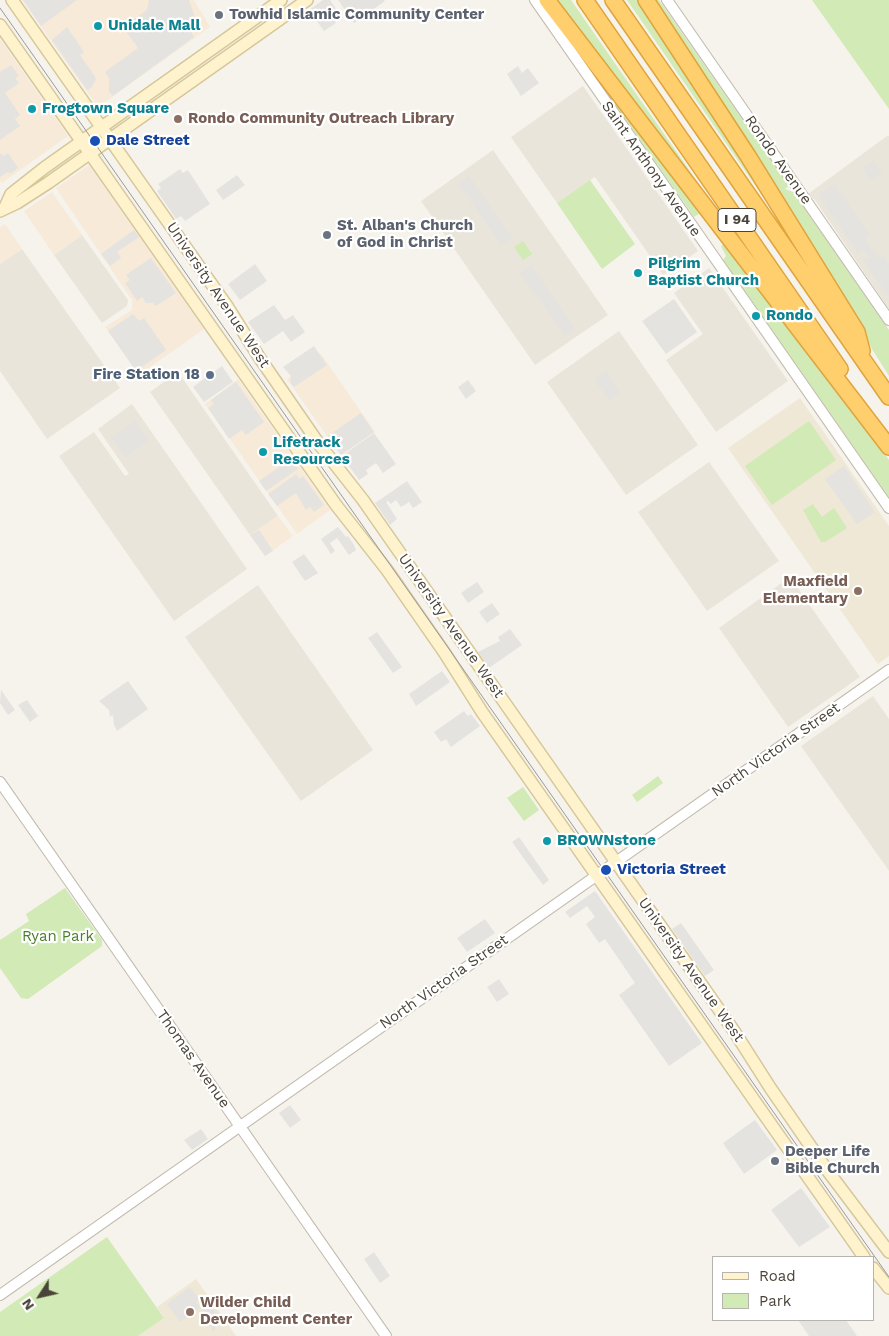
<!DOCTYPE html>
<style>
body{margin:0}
#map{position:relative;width:889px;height:1336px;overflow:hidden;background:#f6f3ec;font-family:"Work Sans",sans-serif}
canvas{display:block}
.legend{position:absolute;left:712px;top:1256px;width:162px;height:65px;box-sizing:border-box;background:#fff;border:1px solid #b7b4b0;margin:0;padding:6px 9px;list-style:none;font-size:15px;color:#4b4439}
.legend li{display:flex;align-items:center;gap:10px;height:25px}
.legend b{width:25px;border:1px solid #b7b4b0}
.north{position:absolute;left:15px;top:1271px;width:50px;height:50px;-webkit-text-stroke:4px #fff;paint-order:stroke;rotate:235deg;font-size:14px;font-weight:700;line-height:20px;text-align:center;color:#4b4439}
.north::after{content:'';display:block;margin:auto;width:18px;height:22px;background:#4b4439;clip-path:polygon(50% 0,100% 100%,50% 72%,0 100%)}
</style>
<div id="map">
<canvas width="889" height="1336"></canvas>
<ul class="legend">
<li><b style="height:6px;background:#fff3cd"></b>Road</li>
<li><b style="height:14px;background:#d2eab5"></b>Park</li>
</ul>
<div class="north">N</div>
</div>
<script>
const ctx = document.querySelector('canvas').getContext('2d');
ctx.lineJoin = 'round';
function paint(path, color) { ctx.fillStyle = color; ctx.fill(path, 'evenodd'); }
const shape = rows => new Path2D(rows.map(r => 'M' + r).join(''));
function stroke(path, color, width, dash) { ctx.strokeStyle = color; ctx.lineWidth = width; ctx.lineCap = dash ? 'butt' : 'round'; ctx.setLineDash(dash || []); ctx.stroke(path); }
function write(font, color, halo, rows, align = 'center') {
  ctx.font = font + ' "Work Sans",sans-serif'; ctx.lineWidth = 4.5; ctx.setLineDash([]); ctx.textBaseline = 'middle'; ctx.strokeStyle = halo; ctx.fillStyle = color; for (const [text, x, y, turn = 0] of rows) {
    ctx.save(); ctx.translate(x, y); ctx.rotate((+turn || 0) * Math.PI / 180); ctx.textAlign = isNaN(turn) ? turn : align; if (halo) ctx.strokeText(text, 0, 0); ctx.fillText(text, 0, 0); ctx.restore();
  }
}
paint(shape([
 [583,86,698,251,663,275,595,177,557,203,511,137],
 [887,136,889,136,889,309,815,200,808,194],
 [493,150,608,315,535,365,421,201],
 [82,235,128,300,127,306,102,323,54,255],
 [22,249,120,388,47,439,0,371,0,264],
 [709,268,788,381,716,432,666,360,703,334,674,293],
 [619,331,698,445,626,495,547,382],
 [178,372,278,516,250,535,150,392],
 [132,404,247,569,174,621,59,456,94,432,125,476,129,474,98,429],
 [709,462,779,561,707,611,638,512],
 [790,577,860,677,788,727,719,628],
 [258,585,373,750,301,801,185,637],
 [873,696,889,719,889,871,801,746]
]), '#eae5da');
paint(shape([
 [22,0,194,0,210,27,98,107],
 [0,39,68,136,2,183,0,181],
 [89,165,204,329,139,375,105,327,132,310,132,300,56,188],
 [52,192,82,235,54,255,24,211],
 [5,224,22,249,0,264,0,227],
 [321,354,375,432,341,456,287,379],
 [238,379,330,510,297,534,205,404],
 [278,516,293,536,265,556,250,535]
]), '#f7ead8');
paint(shape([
 [800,398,889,526,889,656,878,664,728,448],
 [196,1279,236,1336,138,1336,164,1318,157,1307]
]), '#efe8d6');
paint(shape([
 [541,0,781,311,889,460,889,498,723,260,726,256,721,246,724,244,702,212,694,217],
 [551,0,571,0,755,265],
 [627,0,642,0,782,224],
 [652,0,659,0,789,186,785,189,793,192,889,330,889,376],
 [812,0,889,0,889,109],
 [590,180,635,244,602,269,557,203],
 [523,241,532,254,523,260,514,247],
 [809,421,836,460,772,505,745,466],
 [813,504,822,517,834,508,847,528,825,542,821,542,803,510],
 [658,776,663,783,637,802,632,795],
 [523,787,539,810,524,821,507,798],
 [65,888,102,940,102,946,28,999,21,998,0,968,0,940,29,921,26,914],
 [107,1237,164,1318,138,1336,0,1336,0,1312]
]), '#d2eab5');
paint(shape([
 [23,0,77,0,41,26],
 [149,0,189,0,195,18,191,32,194,37,113,96,109,91,109,78,105,72,138,48,123,27,147,10],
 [323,0,330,0,337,10,331,15,336,23,324,31,309,10],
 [338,0,384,0,385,1,354,23],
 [67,27,84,52,80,55,96,78,92,87,87,90,52,40],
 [11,65,19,76,15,78,19,83,5,93,20,115,15,119,20,126,0,140,0,72],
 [518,66,522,73,528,68,539,83,521,96,507,74],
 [0,153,3,156,8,153,18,168,10,174,8,172,0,177],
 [873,161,882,174,871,181,862,168],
 [180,169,183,173,188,170,210,204,185,221,181,216,176,219,157,191,161,188,158,184],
 [237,175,245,185,223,200,216,190],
 [469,176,512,238,501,245,458,183],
 [834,184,870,235,865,239,879,258,884,255,889,263,889,297,863,260,869,257,863,249,858,253,818,195],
 [134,230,139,237,117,252,121,258,110,266,101,254],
 [151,258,176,293,156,306,153,303,146,303,142,297,137,301,125,283,130,280,126,275],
 [255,264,267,281,240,300,228,284],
 [531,265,575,329,565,336,520,273],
 [674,299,697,332,666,354,642,321],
 [274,305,285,320,293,315,305,332,291,342,283,331,264,344,248,322],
 [133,314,139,321,144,318,166,350,136,371,108,331],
 [314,346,327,365,294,387,290,382,291,376,283,367],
 [222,366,233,382,204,402,193,387],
 [606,371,620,392,609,400,594,379],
 [468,380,476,391,466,399,458,387],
 [236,382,264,422,246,435,242,430,229,439,208,408,214,404,211,400],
 [361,413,374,432,341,455,328,436],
 [135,421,149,441,125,457,111,438],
 [374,433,396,464,383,473,376,463,366,470,368,474,359,480,342,456],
 [291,459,298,469,266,491,259,481],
 [844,466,875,512,857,524,825,479],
 [296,474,299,479,303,476,324,505,314,512,310,507,306,510,296,493,277,506,268,494],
 [407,481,422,502,413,508,409,502,401,507,396,500,391,504,388,501,386,502,397,519,390,525,375,503],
 [338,527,346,537,348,536,354,545,356,550,349,555,337,538,330,543,335,551,331,554,321,539],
 [259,530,273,551,265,556,250,535],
 [304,554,318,573,305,581,292,562],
 [477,582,484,592,468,603,461,593],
 [492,603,500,614,487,623,479,612],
 [510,629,522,645,489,668,478,652,500,641,498,637],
 [377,632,402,667,393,673,368,638],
 [442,671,450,682,416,706,409,694],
 [128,681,148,709,117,731,114,725,113,715,110,717,109,710,99,701],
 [1,690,15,710,8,715,0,703],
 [27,700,38,716,30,722,18,705],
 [464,711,468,716,471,714,480,726,451,747,446,739,441,742,434,732],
 [519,837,549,880,543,885,512,842],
 [595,891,702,1043,669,1066,619,995,635,983,605,939,599,943,586,924,595,917,587,906,570,918,565,912],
 [485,919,495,933,467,952,457,938],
 [681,923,714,970,705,976,672,929],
 [499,979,509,994,497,1002,487,987],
 [290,1105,301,1120,290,1128,279,1113],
 [755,1120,777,1150,744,1174,723,1143],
 [201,1129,208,1139,192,1150,184,1140],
 [801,1188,830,1227,799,1247,771,1210],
 [374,1252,390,1276,380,1283,364,1259],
 [190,1287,199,1299,196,1301,200,1308,180,1322,167,1304],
 [209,1300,220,1320,214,1332,200,1314],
 [798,1320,846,1320,857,1336,809,1336]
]), '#e5e3e0');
const tertiary = shape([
 [535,0,889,508],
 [667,0,889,320],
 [0,782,386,1336],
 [0,1295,889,670]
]);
const secondary = shape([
 [12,0,227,306,259,357,319,444,363,500,734,1031,771,1089,827,1170,889,1252],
 [0,25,336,505,387,570,444,652,482,712,864,1257],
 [5,207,11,194,44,168,281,0],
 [0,211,17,203,48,183,307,0],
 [873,1268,889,1288]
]);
const motorway = shape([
 [547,0,889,447],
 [585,0,840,369],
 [613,0,889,397],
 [646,0,748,156,857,332,862,351]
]);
stroke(tertiary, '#c2bbae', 12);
stroke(secondary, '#d6c79b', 14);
stroke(motorway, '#e0a43c', 18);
stroke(tertiary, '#fff', 10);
stroke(secondary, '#fff3cd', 11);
stroke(motorway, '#ffcf6e', 15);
stroke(shape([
 [0,8,889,1277]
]), '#9a9a9a', 1);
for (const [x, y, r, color] of [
 [219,15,5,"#6b7280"],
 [98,26,5,"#0f9aa8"],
 [32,109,5,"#0f9aa8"],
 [178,119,5,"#8d6e63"],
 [95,141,6,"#1a4fb4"],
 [327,235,5,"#6b7280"],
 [638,273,5,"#0f9aa8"],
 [756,316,5,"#0f9aa8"],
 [210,375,5,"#5c6f8a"],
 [263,452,5,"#0f9aa8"],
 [858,591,5,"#8d6e63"],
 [547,841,5,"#0f9aa8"],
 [606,870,6,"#1a4fb4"],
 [775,1161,5,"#6b7280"],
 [190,1312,5,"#8d6e63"]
]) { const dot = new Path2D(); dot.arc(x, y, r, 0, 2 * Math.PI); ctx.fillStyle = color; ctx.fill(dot); stroke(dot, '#fff', 2); }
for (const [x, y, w] of [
 [737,220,38]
]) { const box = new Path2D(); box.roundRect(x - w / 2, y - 11.5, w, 23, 4); ctx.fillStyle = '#fff'; ctx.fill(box); stroke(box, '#4b4439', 1); }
write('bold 14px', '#4b4439', null, [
 ["I 94",737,220]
]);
write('bold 15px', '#5b616d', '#fff', [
 ["Towhid Islamic Community Center",229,15],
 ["St. Alban's Church",337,226],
 ["of God in Christ",337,243],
 ["Deeper Life",785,1152],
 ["Bible Church",785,1169]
], 'left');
write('bold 15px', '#0d838f', '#fff', [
 ["Unidale Mall",108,26],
 ["Frogtown Square",42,109],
 ["Pilgrim",648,264],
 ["Baptist Church",648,281],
 ["Rondo",766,316],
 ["Lifetrack",273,443],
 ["Resources",273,460],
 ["BROWNstone",557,841]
], 'left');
write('bold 15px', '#785e54', '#fff', [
 ["Rondo Community Outreach Library",188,119],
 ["Maxfield",848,582,"right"],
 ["Elementary",848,599,"right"],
 ["Wilder Child",200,1303],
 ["Development Center",200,1320]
], 'left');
write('bold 15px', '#164399', '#fff', [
 ["Dale Street",106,141],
 ["Victoria Street",617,870]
], 'left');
write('15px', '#4b4439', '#fff', [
 ["Rondo Avenue",778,160,55],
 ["Saint Anthony Avenue",651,169,55],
 ["University Avenue West",218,295,56],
 ["University Avenue West",451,626,55],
 ["North Victoria Street",776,750,-35],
 ["University Avenue West",691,970,55],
 ["North Victoria Street",444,982,-35],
 ["Thomas Avenue",193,1059,55]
]);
write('bold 15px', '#4e5e75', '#fff', [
 ["Fire Station 18",200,375]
], 'right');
write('15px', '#4a7f2a', '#fff', [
 ["Ryan Park",58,937]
]);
</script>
